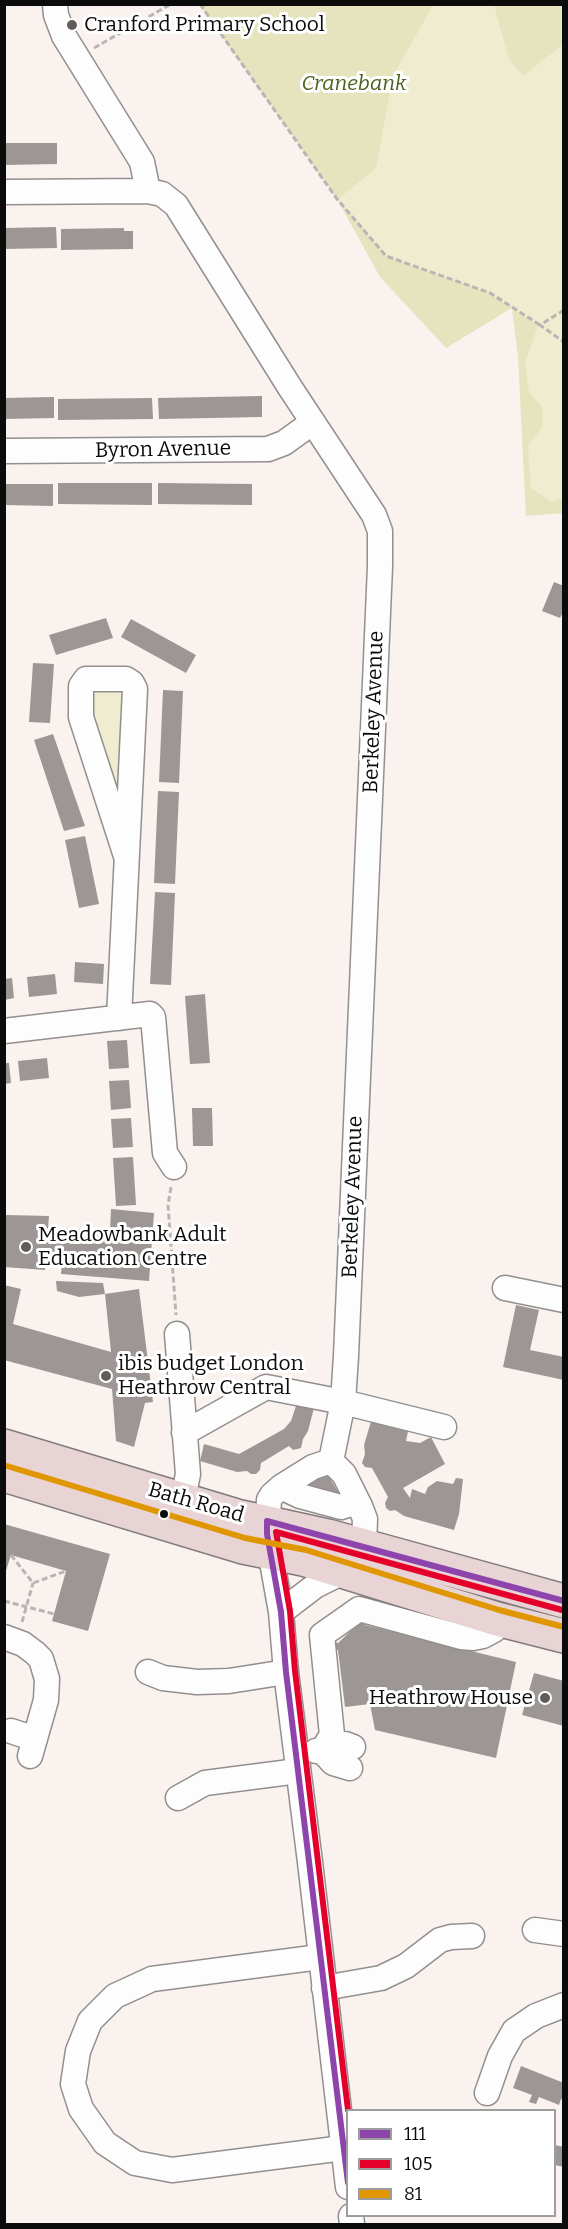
<!DOCTYPE html>
<style>
body{margin:0}
#map{position:relative;width:568px;height:2229px;overflow:hidden;background:#faf2ef;font-family:Bitter,serif}
canvas{display:block}
.frame{position:absolute;inset:0;border:6px solid #0b0b0b;pointer-events:none}
.legend{position:absolute;left:346px;top:2109px;width:210px;height:108px;box-sizing:border-box;background:#fff;border:2px solid #9d9d9d;margin:0;padding:8px 10px;list-style:none;font-size:18px;color:#0b0b0b}
.legend li{display:flex;align-items:center;gap:12px;height:30px}
.legend b{width:30px;border:2px solid #9d9d9d}
</style>
<div id="map">
<canvas width="568" height="2229"></canvas>
<div class="frame"></div>
<ul class="legend">
<li><b style="height:8px;background:#8e44ad"></b>111</li>
<li><b style="height:8px;background:#e4002b"></b>105</li>
<li><b style="height:8px;background:#df9601"></b>81</li>
</ul>
</div>
<script>
const ctx = document.querySelector('canvas').getContext('2d');
ctx.lineJoin = 'round';
function paint(path, color) { ctx.fillStyle = color; ctx.fill(path, 'evenodd'); }
const shape = rows => new Path2D(rows.map(r => 'M' + r).join(''));
function stroke(path, color, width, dash) { ctx.strokeStyle = color; ctx.lineWidth = width; ctx.lineCap = dash ? 'butt' : 'round'; ctx.setLineDash(dash || []); ctx.stroke(path); }
function write(font, color, halo, rows, align = 'center') {
  ctx.font = font + ' Bitter,serif'; ctx.lineWidth = 6; ctx.setLineDash([]); ctx.textBaseline = 'middle'; ctx.strokeStyle = halo; ctx.fillStyle = color; for (const [text, x, y, turn = 0] of rows) {
    ctx.save(); ctx.translate(x, y); ctx.rotate((+turn || 0) * Math.PI / 180); ctx.textAlign = isNaN(turn) ? turn : align; if (halo) ctx.strokeText(text, 0, 0); ctx.fillText(text, 0, 0); ctx.restore();
  }
}
paint(shape([
 [200,5,563,5,563,513,526,516,518,356,512,308,490,293,386,256,337,199],
 [90,687,126,687,119,800,89,722]
]), '#f0eccf');
paint(shape([
 [200,5,433,5,393,76,376,168,338,199,386,256,490,293,512,308,538,326,525,363,529,392,542,407,543,426,528,445,531,488,552,502,563,498,563,513,526,516,518,356,512,308,446,348,380,277,337,199],
 [494,5,563,5,563,44,523,76,509,59]
]), '#e5e4be');
paint(shape([
 [4,143,57,143,57,164,4,165],
 [56,227,57,248,4,249,4,228],
 [124,228,124,231,133,231,133,249,61,250,61,229],
 [262,396,262,417,159,419,158,398],
 [54,397,54,418,4,419,4,398],
 [152,398,153,419,58,420,58,399],
 [58,483,152,483,152,505,58,504],
 [158,483,252,484,252,505,158,504],
 [4,484,53,484,53,506,4,505],
 [554,582,564,586,564,610,560,618,542,611],
 [106,618,113,638,56,655,49,635],
 [131,619,196,655,186,673,121,637],
 [33,663,54,664,50,723,29,722],
 [163,690,183,691,179,783,159,782],
 [53,734,85,826,64,831,34,740],
 [158,791,179,792,175,884,154,883],
 [85,836,99,904,79,908,65,840],
 [155,892,175,893,171,985,150,984],
 [75,962,104,964,103,984,74,982],
 [55,974,57,994,29,997,27,977],
 [12,978,14,998,4,1000,4,979],
 [205,994,210,1063,190,1064,185,996],
 [127,1040,129,1068,109,1069,107,1041],
 [47,1058,49,1078,20,1081,18,1061],
 [4,1063,9,1063,11,1083,4,1084],
 [129,1080,131,1108,111,1110,109,1081],
 [192,1108,212,1108,213,1146,193,1146],
 [131,1118,133,1147,113,1148,111,1119],
 [133,1157,136,1205,116,1206,113,1158],
 [111,1209,154,1213,149,1281,61,1274,63,1254,46,1252,45,1270,4,1267,6,1215,49,1216,47,1242,63,1243,65,1228,110,1231],
 [56,1281,103,1283,105,1294,79,1297,57,1291],
 [4,1285,21,1289,13,1324,111,1352,105,1294,139,1289,153,1402,145,1403,134,1447,116,1441,112,1389,4,1360],
 [516,1305,539,1310,530,1350,564,1357,564,1380,503,1367],
 [298,1400,315,1404,308,1431,303,1439,301,1448,293,1450,289,1446,261,1463,260,1470,256,1474,251,1474,247,1471,237,1472,200,1461,204,1444,239,1454,284,1429,291,1421],
 [372,1418,409,1427,406,1441,420,1443,431,1437,445,1464,403,1488,410,1498,412,1489,425,1494,428,1487,437,1481,453,1484,456,1478,463,1479,459,1514,454,1530,404,1516,395,1510,390,1511,386,1508,385,1503,388,1497,372,1468,365,1467,362,1463,365,1454,364,1445],
 [327,1473,340,1495,305,1486],
 [4,1524,110,1554,88,1631,52,1621,66,1571,11,1555,4,1577],
 [364,1621,365,1625,516,1662,496,1758,375,1730,370,1704,345,1707,338,1650,334,1649,333,1645,335,1642,338,1643,357,1625,357,1622],
 [534,1673,564,1681,564,1726,522,1715],
 [521,2066,564,2083,564,2100,561,2099,559,2105,539,2097,536,2104,529,2102,532,2095,513,2088],
 [555,2145,564,2147,564,2167,555,2165]
]), '#9c9795');
const minor = shape([
 [55,4,56,15,64,36,142,162,148,191],
 [4,192,148,191,162,194,176,205,289,386,374,515,380,531,380,566,346,1356,343,1402,331,1461],
 [4,451,268,449,284,443,313,422],
 [119,1018,135,689,132,683,126,679,86,679,81,686,81,717,126,856],
 [4,1031,150,1014,153,1017,165,1153,174,1167],
 [505,1288,564,1300],
 [177,1334,188,1474,183,1499],
 [184,1433,266,1387,343,1402,444,1427],
 [331,1461,313,1467,281,1487,272,1495,269,1500,267,1534,281,1612,286,1672,310,1862,348,2187],
 [281,1487,300,1496,341,1507,357,1502],
 [281,1612,315,1586,345,1571,360,1555,364,1546,365,1519,360,1506,344,1474,331,1461],
 [4,1637,23,1644,35,1653,41,1659,47,1679,46,1700,30,1756],
 [148,1672,163,1678,197,1682,229,1681,286,1672],
 [11,1731,35,1739],
 [316,1751,345,1744,353,1747],
 [322,1751,332,1735,322,1635,359,1609,461,1637,473,1638,483,1636,494,1630,497,1619],
 [322,1751,333,1763,350,1768],
 [178,1798,205,1783,298,1771],
 [535,1930,564,1934],
 [320,1957,152,1979,115,1996,90,2021,78,2051,73,2084,81,2109,105,2143,135,2163,172,2170,343,2148],
 [324,1988,381,1978,406,1966,440,1940,451,1937,472,1936],
 [487,2093,500,2056,514,2031,536,2016,564,2005],
 [351,2216,352,2224]
]);
const highway = shape([
 [4,1446,237,1516,328,1536,564,1601],
 [4,1475,243,1547,303,1559,497,1619,564,1636]
]);
stroke(minor, '#938f8e', 27);
stroke(highway, '#807c7b', 36);
stroke(shape([
 [200,4,337,199,386,256,490,293,540,325],
 [94,48,171,4],
 [564,310,540,325,564,342],
 [171,1187,168,1205,176,1315],
 [11,1555,33,1583,66,1571],
 [4,1601,54,1614],
 [22,1622,33,1583]
]), '#b7b6b5', 3, [6, 3]);
stroke(minor, '#fefdfd', 24);
stroke(highway, '#e8d4d5', 33);
stroke(shape([
 [348,2183,286,1672,281,1612,267,1534,267,1521,564,1601]
]), '#8e44ad', 6);
stroke(shape([
 [348,2110,295,1671,290,1611,276,1532,562,1610]
]), '#e4002b', 6);
stroke(shape([
 [7,1466,245,1538,306,1550,499,1610,564,1627]
]), '#df9601', 6);
for (const [x, y, r, color] of [
 [72,25,6,"#5f5c5b"],
 [26,1247,6,"#5f5c5b"],
 [106,1376,6,"#5f5c5b"],
 [164,1514,5,"#0b0b0b"],
 [545,1698,6,"#5f5c5b"]
]) { const dot = new Path2D(); dot.arc(x, y, r, 0, 2 * Math.PI); ctx.fillStyle = color; ctx.fill(dot); stroke(dot, '#fff', 2); }
write('21px', '#0b0b0b', '#fff', [
 ["Cranford Primary School",84,25],
 ["Meadowbank Adult",38,1235],
 ["Education Centre",38,1259],
 ["ibis budget London",118,1364],
 ["Heathrow Central",118,1388],
 ["Heathrow House",533,1698,"right"]
], 'left');
write('italic 21px', '#4c611e', '#fff', [
 ["Cranebank",354,84]
]);
write('21px', '#0b0b0b', '#fff', [
 ["Byron Avenue",163,450,-1],
 ["Berkeley Avenue",374,712,-88],
 ["Berkeley Avenue",353,1197,-88],
 ["Bath Road",196,1503,16]
]);
</script>
